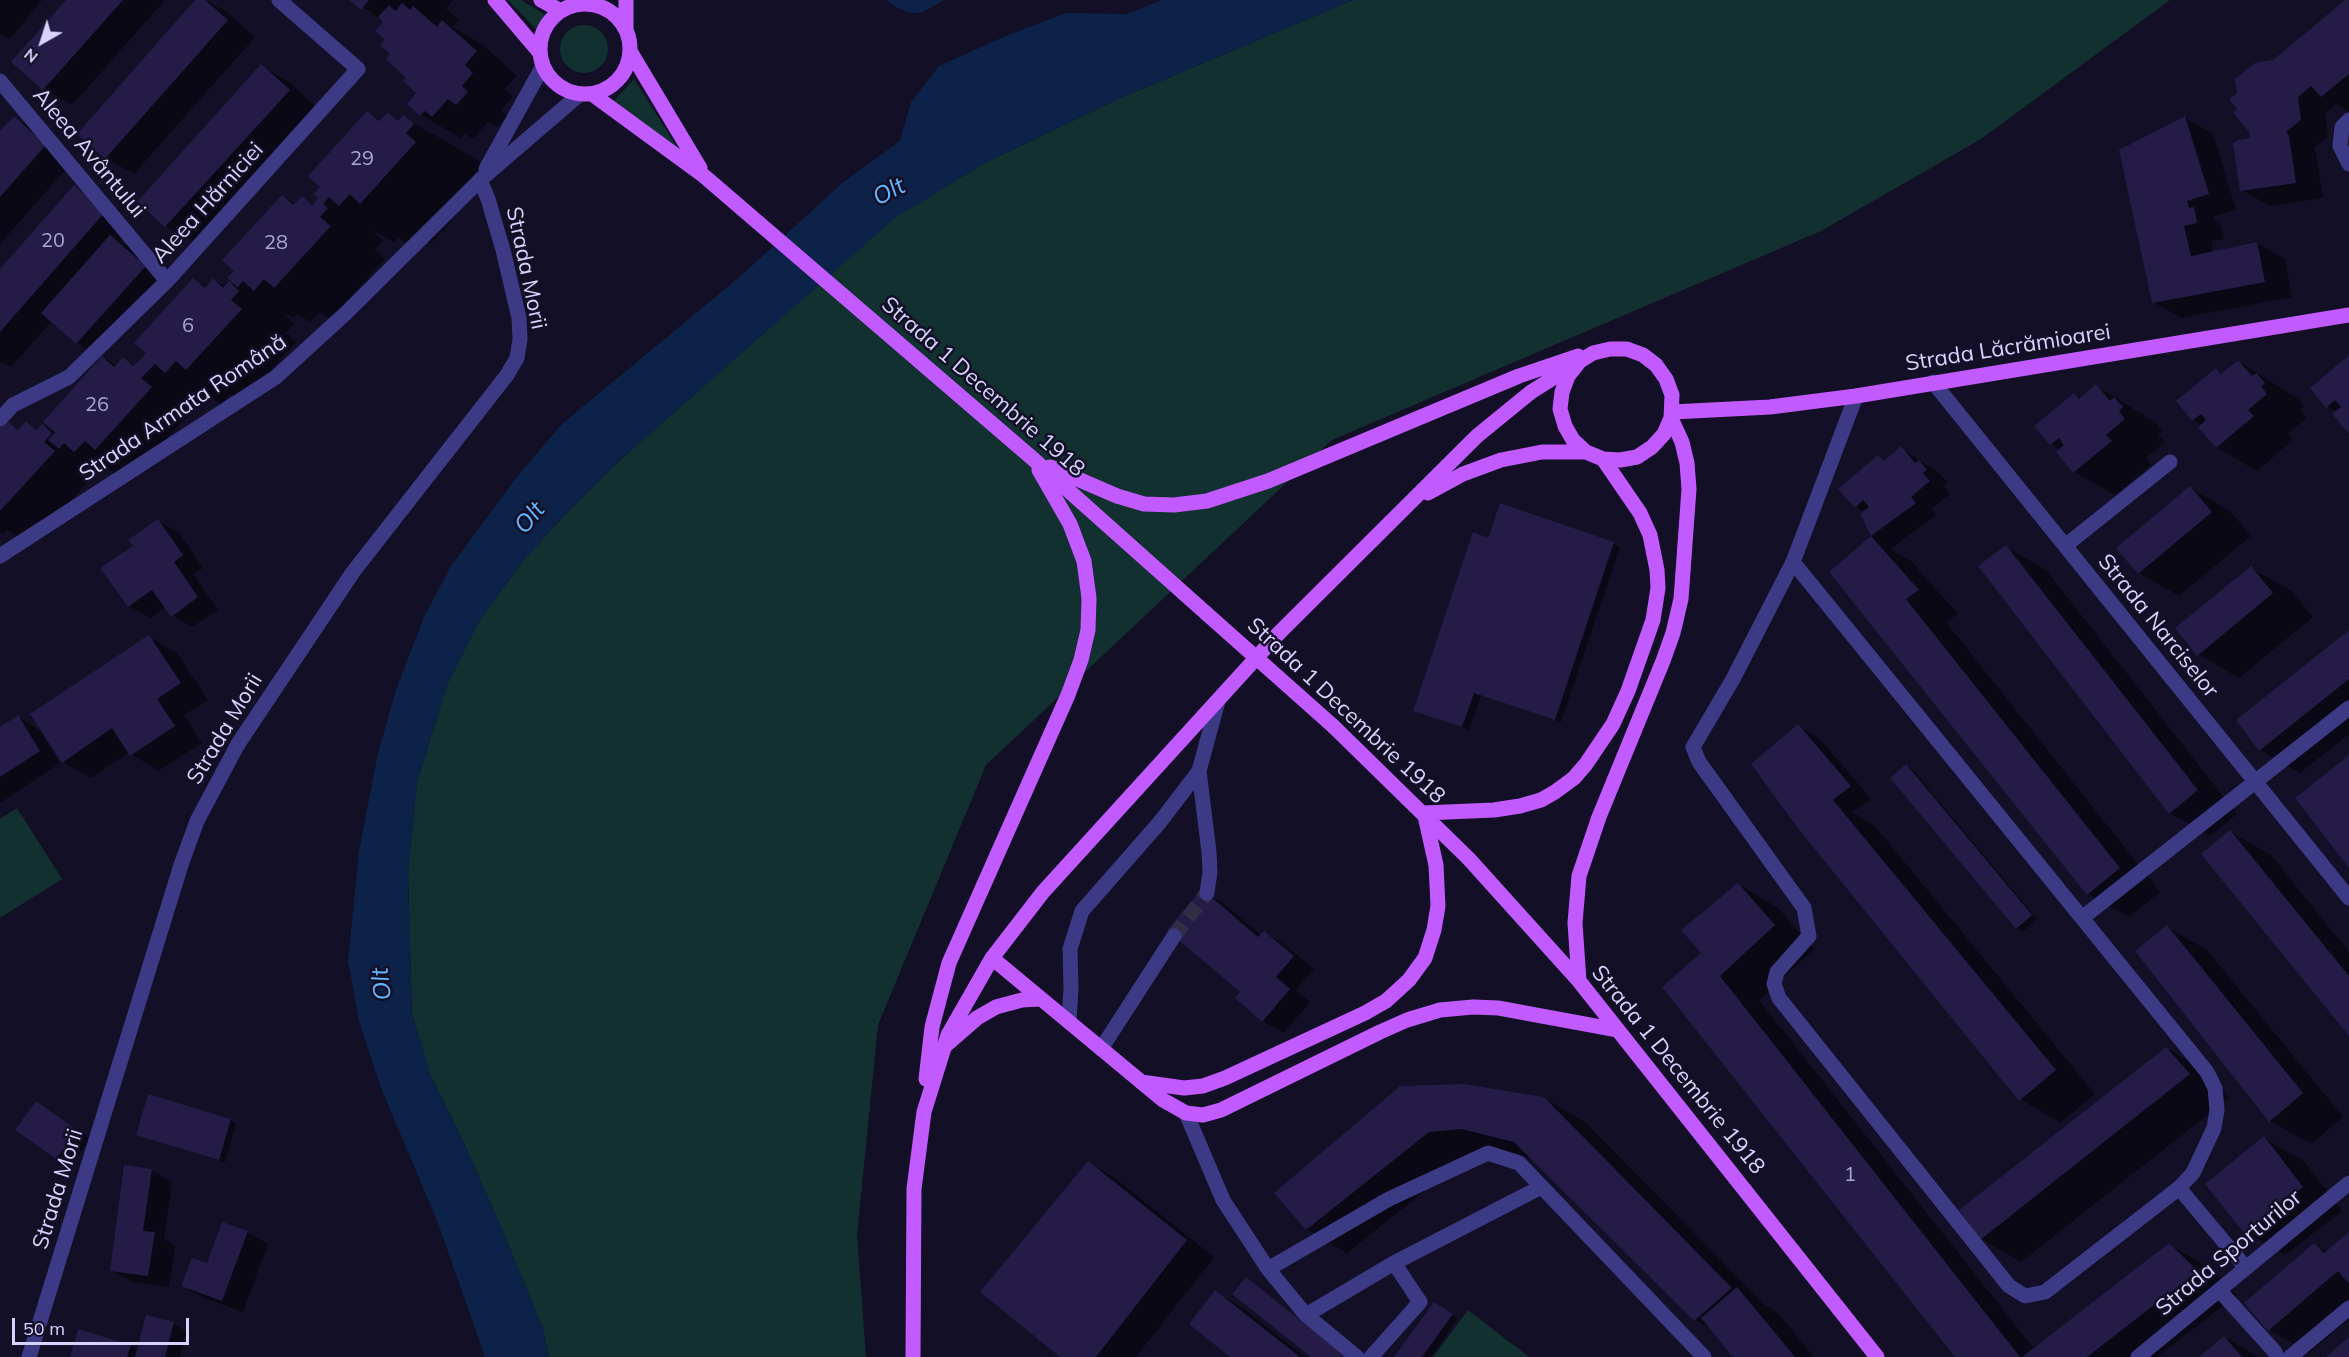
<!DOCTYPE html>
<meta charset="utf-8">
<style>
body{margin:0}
#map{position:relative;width:2349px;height:1357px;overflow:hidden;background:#130f26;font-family:Mulish,sans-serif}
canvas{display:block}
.north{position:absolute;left:12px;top:12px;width:60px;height:60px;-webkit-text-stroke:4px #130f26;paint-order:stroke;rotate:219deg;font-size:16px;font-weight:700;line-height:24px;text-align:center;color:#d9d4ff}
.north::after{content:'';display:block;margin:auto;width:21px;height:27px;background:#d9d4ff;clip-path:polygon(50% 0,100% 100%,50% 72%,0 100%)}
.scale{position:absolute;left:12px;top:1318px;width:177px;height:27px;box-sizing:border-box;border:3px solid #d9d4ff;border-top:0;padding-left:8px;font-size:18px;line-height:21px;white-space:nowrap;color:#d9d4ff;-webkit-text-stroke:4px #130f26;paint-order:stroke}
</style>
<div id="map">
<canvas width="2349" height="1357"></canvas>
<div class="north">N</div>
<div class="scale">50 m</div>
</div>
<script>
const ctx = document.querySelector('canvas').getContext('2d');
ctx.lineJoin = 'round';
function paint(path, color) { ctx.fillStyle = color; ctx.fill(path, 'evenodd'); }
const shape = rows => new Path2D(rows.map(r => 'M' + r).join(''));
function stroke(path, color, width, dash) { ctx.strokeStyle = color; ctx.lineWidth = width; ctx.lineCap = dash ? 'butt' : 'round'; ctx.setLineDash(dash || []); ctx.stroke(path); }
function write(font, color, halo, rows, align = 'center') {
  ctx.font = font + ' Mulish,sans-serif'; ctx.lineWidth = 5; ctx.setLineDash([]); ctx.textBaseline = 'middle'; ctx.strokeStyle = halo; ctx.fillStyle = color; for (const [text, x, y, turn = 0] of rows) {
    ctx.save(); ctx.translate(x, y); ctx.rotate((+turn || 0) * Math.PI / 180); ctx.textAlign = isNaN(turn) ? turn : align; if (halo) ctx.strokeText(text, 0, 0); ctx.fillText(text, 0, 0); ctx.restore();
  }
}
paint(shape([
 [508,0,521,0,547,16,536,29],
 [1353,0,2170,0,1981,139,1821,231,1332,440,986,765,878,1025,857,1235,866,1357,549,1357,543,1329,504,1234,464,1143,430,1074,412,1014,408,872,417,782,447,685,479,621,523,561,560,520,618,462,894,218,983,164,1118,99],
 '560 49a24 24 0 1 1 48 0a24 24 0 1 1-48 0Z',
 [634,79,677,147,613,102],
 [17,808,62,879,0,918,0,819],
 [1468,1310,1529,1357,1433,1357]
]), '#12302f');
paint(shape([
 [886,0,944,0,921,13,910,13,896,7],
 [1162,0,1353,0,1118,99,983,164,895,218,618,462,560,520,523,561,479,621,447,685,417,782,408,872,412,1014,430,1074,464,1143,504,1234,543,1329,549,1357,485,1357,438,1223,381,1088,359,1021,348,961,359,851,378,753,396,690,424,617,451,566,516,478,562,424,743,274,842,183,900,141,911,102,939,66,1008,35,1066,13,1127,14]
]), '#0c2248');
paint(shape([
 [0,0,42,0,10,39,0,34],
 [68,0,165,0,72,105,44,89,13,62],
 [197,0,205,0,228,13,255,37,134,174,106,158,79,133],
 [352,0,453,0,446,9,459,19,452,27,483,45,517,76,504,89,513,97,501,110,507,116,497,127,488,122,473,139,465,134,461,138,421,115,419,92,392,54,387,40,385,22],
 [2347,0,2349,0,2349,112,2336,104,2325,113,2328,136,2313,149,2316,153,2323,198,2270,206,2242,190,2251,139,2273,62],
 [261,66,289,82,316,107,194,242,166,226,139,201],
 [368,113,382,121,388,114,400,121,403,117,473,157,483,165,475,174,485,183,431,243,419,236,410,245,398,238,394,242,371,229,383,241,375,250,385,259,331,319,319,312,310,322,298,314,294,318,283,312,294,324,286,333,296,342,242,401,230,394,221,404,209,397,206,401,190,392,180,402,191,412,136,472,124,465,116,474,103,467,100,471,86,463,84,466,94,475,40,535,27,528,19,537,7,530,3,534,0,532,0,428,6,421,20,430,26,423,38,430,42,425,56,433,103,357,117,366,123,359,135,366,148,353,193,279,207,288,214,280,226,287,229,283,240,290,230,278,282,196,296,205,302,198,314,205,318,201,327,204,316,194,322,186],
 [14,118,42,134,73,161,0,244,0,133],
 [2185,118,2213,134,2236,210,2214,216,2216,222,2221,225,2224,239,2211,241,2213,252,2257,243,2285,259,2292,297,2181,318,2153,302],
 [74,187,102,203,132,229,120,242,132,249,165,279,97,355,77,343,52,321,11,367,0,361,0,272],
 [2349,357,2349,432,2337,412,2327,406],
 [2238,361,2297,398,2304,407,2300,410,2307,418,2288,434,2293,440,2257,471,2216,447,2203,425,2193,420,2216,370,2223,374],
 [2096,386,2155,422,2162,431,2158,435,2165,442,2146,458,2151,465,2115,495,2074,472,2058,452,2061,450,2051,444,2036,426,2074,394,2081,399],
 [1901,448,1940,474,1947,483,1943,486,1950,494,1931,509,1936,515,1890,549,1911,561,1958,614,1946,622,2160,892,2129,917,2088,894,1831,572,1872,537,1862,515,1865,512,1856,507,1878,457,1886,461],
 [2190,488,2230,511,2251,536,2179,596,2139,573],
 [158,521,179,533,203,568,193,574,218,610,192,627,172,615,166,607,150,618,129,606,135,546],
 [1489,540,1613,543,1620,547,1561,722,1481,695,1469,730,1415,710],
 [2006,547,2046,570,2237,814,2210,836,2170,813],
 [2251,568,2292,591,2313,617,2239,678,2198,654],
 [2349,632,2349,734,2300,773,2260,750],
 [149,637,177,653,208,700,184,715,202,743,158,771,129,752,91,778,63,762],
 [18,717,40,730,60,763,0,803,0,729],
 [1798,726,1819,738,1871,799,1852,813,1874,825,2095,1094,2060,1123,2020,1099,1798,826],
 [1907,766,1913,770,2037,919,2023,932,2017,928],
 [2230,832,2271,855,2349,952,2349,1034],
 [1738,884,1778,908,1814,949,1759,1000,2034,1349,2169,1245,2210,1268,2237,1295,2157,1357,1957,1357,1703,953],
 [1202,891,1223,903,1262,936,1264,933,1285,945,1314,969,1296,990,1310,1002,1284,1033,1263,1021,1242,992],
 [2167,927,2207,950,2343,1117,2311,1144,2270,1121],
 [2166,1048,2207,1072,2229,1098,2021,1262,1981,1239],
 [1401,1088,1544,1098,1585,1122,1764,1304,1778,1313,1814,1357,1735,1357,1713,1330,1695,1320,1533,1159,1504,1151,1470,1155,1347,1253,1306,1229],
 [50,1111,90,1139,71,1165,17,1130],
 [230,1120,236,1124,225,1162,137,1134],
 [2264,1138,2304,1161,2342,1211,2285,1255,2245,1231],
 [1088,1163,1116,1179,1214,1257,1136,1357,1062,1357],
 [151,1170,172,1182,164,1239,175,1246,169,1287,132,1282,111,1270],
 [247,1232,268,1244,243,1312,204,1298,183,1286],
 [2349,1234,2349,1319,2309,1353,2269,1330,2314,1245,2327,1252],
 [1216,1292,1243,1308,1305,1357,1233,1357],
 [1435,1304,1458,1318,1431,1357,1396,1357],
 [147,1316,174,1324,187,1332,180,1357,71,1357,130,1346,138,1350],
 [2225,1337,2258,1357,2201,1357]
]), '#0007');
paint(shape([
 [66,0,123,0,43,90,11,62],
 [195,0,205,0,228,20,105,159,77,134],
 [349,0,369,0,361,10],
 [2345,0,2349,0,2349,74,2321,97,2311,86,2298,97,2301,120,2286,132,2289,136,2296,183,2240,191,2233,143,2238,140,2250,138,2249,132,2233,113,2237,109,2229,99,2237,93,2235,79,2255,63,2273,60],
 [402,3,410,10,413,6,437,27,442,20,477,51,465,65,473,73,462,86,468,92,456,105,448,99,432,117,425,111,420,116,407,104,416,93,403,81,406,78,386,59,390,54,380,45,385,40,375,31,383,22,378,17,389,5,396,11],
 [261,64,290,90,165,227,137,202],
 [367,111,379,121,388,112,398,121,403,115,414,124,406,133,416,142,360,204,350,194,339,206,329,197,323,204,328,208,320,217,331,226,274,288,264,279,254,291,243,281,238,287,227,278,234,271,222,260,282,195,293,205,302,196,312,205,318,198,313,194,320,187,308,176],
 [14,116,46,145,0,197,0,131],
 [2185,116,2209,194,2187,201,2189,208,2194,207,2197,223,2184,226,2191,256,2257,242,2265,282,2152,303,2119,150],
 [74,185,105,212,0,332,0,269],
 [110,235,146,266,76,344,41,313],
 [193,278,205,288,213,278,223,288,229,281,239,291,231,300,242,309,186,370,176,361,165,373,155,364,141,378,152,387,95,450,85,441,74,452,64,443,59,449,48,440,55,432,43,422,102,356,114,367,123,357,133,366,139,361,146,353,134,343],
 [2349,355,2349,434,2332,414,2341,407,2335,400,2326,408,2310,388],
 [2238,360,2252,376,2256,373,2265,383,2261,386,2267,394,2248,410,2254,416,2216,448,2198,427,2206,420,2201,414,2192,421,2176,401,2216,368,2221,374],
 [2096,384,2110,401,2114,397,2123,407,2119,411,2125,419,2106,435,2112,441,2073,473,2056,452,2064,445,2059,438,2050,445,2034,426,2074,393,2079,399],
 [6,420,18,430,26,421,36,430,42,424,52,433,44,442,55,451,0,511,0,426],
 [1901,446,1915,463,1919,460,1927,470,1923,473,1930,481,1911,497,1916,503,1871,536,1860,514,1869,507,1863,500,1855,508,1838,489,1878,455,1884,461],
 [2190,486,2212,512,2138,574,2116,548],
 [1500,503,1614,542,1555,720,1474,693,1462,727,1413,711,1473,532,1488,538],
 [158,519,183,555,174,562,198,597,171,617,152,590,128,607,100,568,133,546,128,540],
 [1871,536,1919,590,1906,599,2120,868,2087,895,1829,572],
 [2006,545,2198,790,2169,814,1978,566],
 [2251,566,2273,593,2197,656,2175,628],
 [2349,630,2349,679,2259,751,2236,720],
 [149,635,181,683,157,699,175,726,130,756,112,728,62,763,30,714],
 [18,715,40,751,0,777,0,727],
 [1798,724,1851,786,1833,800,2056,1070,2019,1101,1797,827,1751,764],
 [2349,755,2349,868,2295,798],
 [1906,764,2032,915,2016,929,1890,778],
 [2230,830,2349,976,2349,1036,2201,854],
 [1738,883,1775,925,1720,976,2020,1357,1955,1357,1662,987,1701,953,1681,930],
 [1202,889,1258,937,1264,931,1294,956,1276,977,1290,989,1262,1022,1235,998,1240,992,1167,930],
 [2167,925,2303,1093,2269,1122,2135,951],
 [2166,1047,2190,1074,1980,1240,1959,1210],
 [1464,1084,1544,1097,1732,1288,1694,1321,1514,1142,1462,1129,1429,1132,1306,1230,1274,1193,1400,1086],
 [148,1094,231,1119,219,1160,136,1135],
 [36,1101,77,1130,56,1159,15,1130],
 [2264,1136,2303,1187,2244,1233,2205,1184],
 [1088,1161,1187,1240,1096,1357,1060,1357,980,1292],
 [124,1165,152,1169,143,1231,155,1232,148,1276,110,1271],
 [222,1222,248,1231,222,1301,181,1286,192,1258,207,1263],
 [2349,1232,2349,1281,2348,1283,2338,1271,2268,1331,2244,1303,2314,1243,2324,1253],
 [2169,1243,2198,1271,2087,1357,2022,1357],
 [1246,1277,1346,1357,1311,1357,1232,1294],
 [1737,1287,1795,1357,1733,1357,1701,1318],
 [1215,1290,1300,1357,1230,1357,1189,1324],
 [1434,1302,1453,1314,1422,1357,1394,1357],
 [146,1315,174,1322,165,1357,135,1357],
 [78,1329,131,1345,127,1357,70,1357],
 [2224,1336,2242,1357,2199,1357],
 [2349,1337,2349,1357,2326,1357]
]), '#241b47');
stroke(shape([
 [1174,936,1207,893]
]), '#312d47', 15, [15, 8]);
stroke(shape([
 [0,81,167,281],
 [2349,120,2342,127,2340,146,2349,164],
 [486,169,543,66],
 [1933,382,2349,898],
 [0,419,13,405,69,377,167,281,358,69,279,0],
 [2065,546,2170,462],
 [0,556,276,377,346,313,480,180,580,94],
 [1793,562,2207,1072,2215,1088,2217,1110,2214,1128,2193,1173,2179,1188,2045,1292,2025,1296,2009,1286,1779,998,1774,984,1777,972,1809,936,1804,908,1699,762,1693,747,1733,679,1793,562,1856,396],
 [1207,893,1210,872,1209,852,1199,771,1218,701],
 [2082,918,2349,708],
 [1069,1022,1071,988,1070,949,1082,911,1160,822,1199,771],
 [1101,1049,1174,936],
 [1186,1113,1223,1200,1268,1269,1389,1199,1488,1153,1519,1163,1704,1357],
 [2179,1188,2246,1268],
 [1268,1269,1306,1315,1357,1357],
 [2219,1290,2275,1352,2277,1357],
 [1306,1315,1394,1263],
 [29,1357,181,865,197,821,238,744,353,572,507,375,517,358,520,339,519,318,503,250,488,199,480,180],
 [1371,1357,1420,1302,1394,1263,1541,1187],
 [2138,1357,2349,1183],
 [2290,1357,2349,1308]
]), '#3d3a85', 15);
stroke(shape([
 [495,0,540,53],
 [541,0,561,11],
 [626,0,626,30],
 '540 49a45 45 0 1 1 90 0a45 45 0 1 1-90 0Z',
 [630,51,700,168],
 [592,94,704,176,1032,458,1207,614],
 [1672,412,1770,407,1856,396,2349,315],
 [1050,467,1117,496,1144,504,1174,505,1207,501,1268,481,1519,376,1578,356],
 [1428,493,1463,474,1501,460,1542,452,1586,452],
 [1333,726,1469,859,1579,981,1877,1357],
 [1424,813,1494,810,1520,806,1541,800,1555,792,1574,778,1586,764,1613,724,1628,691,1653,620,1658,588,1657,570,1650,535,1640,513,1603,459],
 [992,958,1163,1100,1186,1113,1203,1115,1221,1110,1380,1032,1407,1020,1440,1010,1473,1007,1499,1008,1618,1030],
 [1579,981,1575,923,1579,876,1599,817,1663,661,1673,633,1681,599,1689,489,1687,463,1682,442,1671,418],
 [946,1045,977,1018,996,1007,1022,1000,1040,999],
 [926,1079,932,1027,949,963,1068,695,1081,660,1088,630,1089,598,1084,561,1070,524,1039,470],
 [1141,1082,1184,1088,1203,1086,1225,1078,1365,1013,1386,1001,1409,980,1425,958,1434,930,1438,906,1436,865,1425,816],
 [913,1357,914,1189,924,1112,948,1035,992,958,1043,892,1279,633,1477,436,1531,392,1593,353,1610,349,1627,349,1643,355,1656,365,1666,379,1672,395,1671,418,1664,434,1652,447,1637,457,1620,460,1603,459,1586,452,1573,440,1565,426,1560,409,1562,392,1568,376,1579,362]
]), '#c25bff', 15);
stroke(shape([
 [1207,614,1333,726]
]), '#c25bff', 15);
write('20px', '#aca6d1', null, [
 ["29",362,159],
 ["20",53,241],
 ["28",276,243],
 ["6",188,326],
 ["26",97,405],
 ["1",1850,1175]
]);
write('22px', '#d9d4ff', '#130f26', [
 ["Aleea Avântului",89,153,50],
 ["Aleea Hărniciei",208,203,-48],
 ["Strada Morii",526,268,78],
 ["Strada Lăcrămioarei",2008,348,-9],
 ["Strada 1 Decembrie 1918",983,387,41],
 ["Strada Armata Română",183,408,-34],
 ["Strada Narciselor",2158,626,51],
 ["Strada 1 Decembrie 1918",1346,711,43],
 ["Strada Morii",225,729,-59],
 ["Strada 1 Decembrie 1918",1678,1070,51],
 ["Strada Morii",58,1189,-73],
 ["Strada Sporturilor",2229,1253,-40]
]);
write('italic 24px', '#62b6ff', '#130f26', [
 ["Olt",889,192,-28],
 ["Olt",530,518,-50],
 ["Olt",382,984,-96]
]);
</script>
